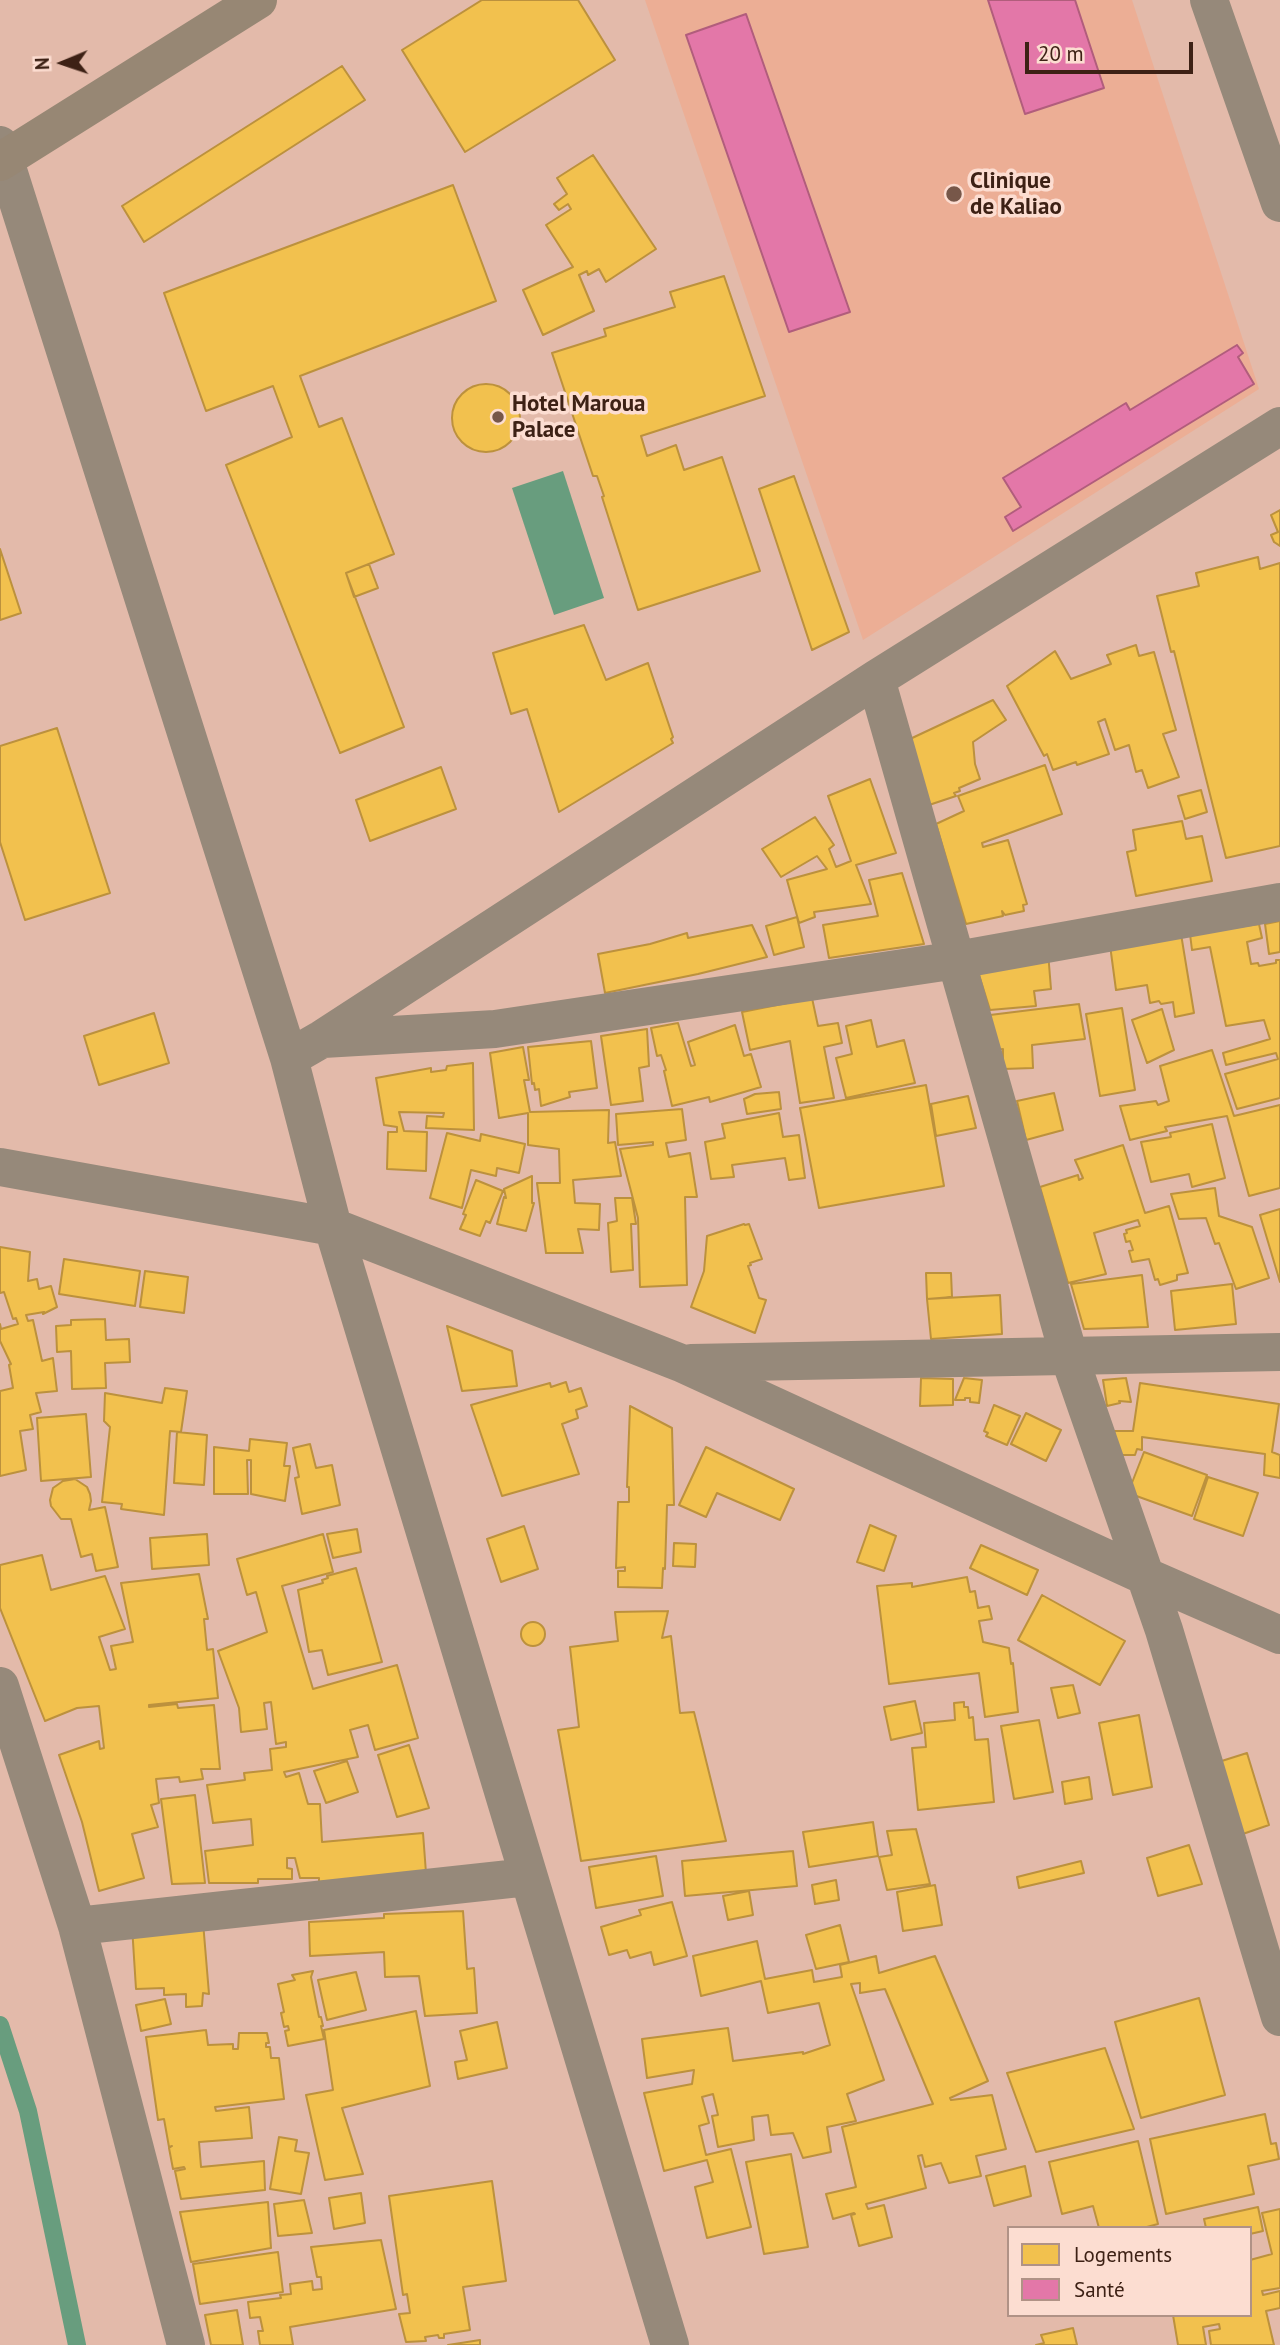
<!DOCTYPE html>
<meta charset="utf-8">
<style>
body{margin:0}
#map{position:relative;width:1280px;height:2345px;overflow:hidden;background:#e3baaa;font-family:"PT Sans",sans-serif}
canvas{display:block}
.legend{position:absolute;left:1007px;top:2226px;width:245px;height:91px;box-sizing:border-box;background:#fcddd1;border:2px solid #b09286;margin:0;padding:9px 12px;list-style:none;font-size:21px;color:#3d2115}
.legend li{display:flex;align-items:center;gap:14px;height:35px}
.legend b{width:35px;border:2px solid #b09286}
.north{position:absolute;left:28px;top:28px;width:70px;height:70px;-webkit-text-stroke:5px #fcddd1;paint-order:stroke;rotate:268deg;font-size:19px;font-weight:700;line-height:28px;text-align:center;color:#3d2115}
.north::after{content:'';display:block;margin:auto;width:24px;height:32px;background:#3d2115;clip-path:polygon(50% 0,100% 100%,50% 72%,0 100%)}
.scale{position:absolute;left:1025px;top:42px;width:168px;height:32px;box-sizing:border-box;border:4px solid #3d2115;border-top:0;padding-left:9px;font-size:21px;line-height:24px;white-space:nowrap;color:#3d2115;-webkit-text-stroke:5px #fcddd1;paint-order:stroke}
</style>
<div id="map">
<canvas width="1280" height="2345"></canvas>
<ul class="legend">
<li><b style="height:19px;background:#f2c14e"></b>Logements</li>
<li><b style="height:19px;background:#e377a8"></b>Santé</li>
</ul>
<div class="north">N</div>
<div class="scale">20 m</div>
</div>
<script>
const ctx = document.querySelector('canvas').getContext('2d');
ctx.lineJoin = 'round';
function paint(path, color) { ctx.fillStyle = color; ctx.fill(path, 'evenodd'); }
const shape = rows => new Path2D(rows.map(r => 'M' + r).join(''));
function stroke(path, color, width, dash) { ctx.strokeStyle = color; ctx.lineWidth = width; ctx.lineCap = dash ? 'butt' : 'round'; ctx.setLineDash(dash || []); ctx.stroke(path); }
function write(font, color, halo, rows, align = 'center') {
  ctx.font = font + ' "PT Sans",sans-serif'; ctx.lineWidth = 7; ctx.setLineDash([]); ctx.textBaseline = 'middle'; ctx.strokeStyle = halo; ctx.fillStyle = color; for (const [text, x, y, turn = 0] of rows) {
    ctx.save(); ctx.translate(x, y); ctx.rotate((+turn || 0) * Math.PI / 180); ctx.textAlign = isNaN(turn) ? turn : align; if (halo) ctx.strokeText(text, 0, 0); ctx.fillText(text, 0, 0); ctx.restore();
  }
}
paint(shape([
 [645,0,1132,0,1259,389,863,640]
]), '#ecae95');
paint(shape([
 [563,471,604,598,554,615,512,488]
]), '#689d7e');
const homes = shape([
 [482,0,578,0,615,60,465,152,402,50,482,0],
 [342,66,365,100,144,242,122,206,342,66],
 [593,155,656,249,606,282,599,269,588,275,587,271,579,275,594,311,543,335,523,290,573,267,546,225,571,209,568,204,559,210,554,204,567,194,557,178,593,155],
 [453,185,496,301,300,376,319,427,342,418,394,554,346,573,404,727,340,753,226,465,292,437,273,386,206,411,164,293,453,185],
 [724,276,765,396,641,436,647,456,676,445,684,470,722,457,760,571,638,610,602,497,604,496,597,476,593,476,552,353,606,336,604,329,675,307,670,292,724,276],
 '452 418a34 34 0 1 1 68 0a34 34 0 1 1-68 0Z',
 [794,476,849,632,812,650,759,489,794,476],
 [1280,510,1280,546,1274,542,1271,535,1278,532,1271,515,1280,510],
 [0,549,21,613,0,620,0,549],
 [1258,557,1260,569,1280,563,1280,846,1226,858,1174,651,1171,652,1157,596,1199,586,1196,573,1258,557],
 [369,564,378,588,354,597,346,573,369,564],
 [584,625,606,680,648,663,673,737,671,739,673,743,559,812,527,709,511,714,493,653,584,625],
 [1136,645,1139,656,1154,652,1176,730,1163,734,1179,777,1148,788,1142,770,1136,772,1129,745,1115,750,1105,719,1098,722,1109,754,1077,765,1076,762,1053,770,1047,754,1044,756,1007,686,1055,651,1071,679,1111,664,1107,655,1136,645],
 [993,700,1006,720,973,742,975,764,980,779,959,788,960,791,954,793,956,796,929,805,910,739,993,700],
 [57,728,110,893,25,920,0,842,0,746,57,728],
 [1045,765,1062,814,982,843,983,847,1008,840,1027,904,1023,905,1024,911,1005,915,1002,911,1003,916,966,924,936,824,964,811,958,796,1045,765],
 [441,767,456,809,370,841,356,800,441,767],
 [870,779,896,853,856,865,871,904,814,912,815,917,799,923,787,880,827,869,817,856,781,877,762,849,815,817,834,845,829,849,836,867,851,861,828,796,870,779],
 [1201,790,1207,812,1185,819,1178,796,1201,790],
 [1182,821,1186,839,1202,836,1212,881,1136,896,1127,852,1136,850,1133,830,1182,821],
 [902,873,924,944,829,958,823,925,878,916,869,880,902,873],
 [797,917,804,947,774,955,766,926,797,917],
 [1280,921,1280,952,1269,954,1265,924,1280,921],
 [1259,924,1262,938,1247,942,1251,964,1258,963,1259,966,1276,963,1276,960,1280,960,1280,1098,1237,1109,1225,1074,1278,1059,1276,1053,1226,1065,1223,1053,1270,1039,1264,1020,1226,1026,1210,947,1192,950,1190,934,1259,924],
 [752,925,767,957,698,974,605,993,598,954,650,944,687,933,688,938,752,925],
 [1181,934,1194,1013,1175,1017,1173,1002,1161,1004,1159,1001,1150,1003,1147,985,1116,990,1110,945,1181,934],
 [1048,952,1051,989,1034,991,1036,1006,990,1010,974,959,1048,952],
 [812,998,818,1026,838,1023,842,1043,824,1047,834,1098,800,1103,790,1041,750,1050,742,1012,812,998],
 [1079,1004,1085,1039,1032,1045,1033,1068,1003,1069,1003,1049,995,1050,990,1015,1079,1004],
 [1122,1008,1135,1090,1100,1096,1086,1014,1122,1008],
 [1162,1009,1174,1050,1147,1063,1132,1020,1162,1009],
 [154,1013,169,1063,99,1085,84,1036,154,1013],
 [871,1020,877,1047,904,1040,915,1083,846,1098,836,1058,852,1054,846,1026,871,1020],
 [678,1023,691,1066,695,1065,688,1042,735,1025,744,1056,751,1054,761,1087,710,1102,709,1097,672,1106,664,1071,666,1070,661,1055,657,1056,651,1028,678,1023],
 [647,1029,649,1066,639,1068,643,1101,611,1105,601,1036,647,1029],
 [591,1041,597,1088,569,1092,570,1097,541,1106,539,1089,535,1090,534,1083,532,1084,528,1047,591,1041],
 [523,1047,529,1080,524,1080,530,1112,609,1110,608,1143,615,1142,621,1176,573,1180,575,1203,600,1204,599,1230,578,1229,583,1253,546,1253,537,1183,560,1183,559,1149,528,1145,528,1113,499,1118,490,1053,523,1047],
 [1212,1050,1234,1116,1280,1105,1280,1188,1249,1196,1227,1116,1165,1127,1167,1131,1130,1140,1120,1106,1156,1101,1158,1105,1169,1101,1160,1066,1212,1050],
 [473,1063,474,1130,426,1128,427,1116,443,1117,444,1113,399,1112,404,1131,427,1132,426,1171,387,1169,388,1132,397,1132,397,1127,384,1125,376,1078,431,1068,431,1072,446,1070,447,1066,473,1063],
 [926,1085,944,1186,819,1208,800,1108,926,1085],
 [779,1092,781,1109,747,1114,744,1099,755,1094,779,1092],
 [1054,1093,1063,1130,1026,1140,1017,1101,1054,1093],
 [968,1096,976,1128,936,1136,931,1104,968,1096],
 [682,1109,686,1140,666,1143,669,1157,690,1153,697,1197,685,1197,687,1285,640,1287,638,1218,620,1149,653,1145,653,1142,618,1145,616,1114,682,1109],
 [779,1113,783,1137,799,1135,805,1178,789,1180,785,1158,732,1165,734,1177,711,1179,705,1142,725,1138,722,1124,779,1113],
 [1212,1124,1225,1178,1192,1187,1189,1174,1151,1182,1141,1142,1171,1137,1170,1133,1212,1124],
 [447,1133,480,1141,481,1134,525,1144,519,1173,497,1168,496,1176,471,1170,462,1208,430,1198,447,1133],
 [1123,1145,1145,1213,1169,1206,1188,1273,1177,1275,1177,1280,1160,1285,1158,1279,1155,1280,1149,1259,1132,1262,1129,1251,1133,1250,1130,1241,1126,1242,1124,1234,1127,1233,1126,1230,1140,1226,1138,1220,1094,1233,1106,1274,1068,1283,1040,1187,1078,1175,1079,1180,1083,1178,1075,1160,1123,1145],
 [532,1176,532,1203,534,1203,526,1231,497,1224,504,1197,506,1198,504,1189,532,1176],
 [476,1180,503,1191,490,1223,486,1221,480,1236,460,1229,466,1215,463,1214,476,1180],
 [1215,1188,1219,1216,1252,1227,1269,1278,1236,1289,1219,1243,1215,1244,1206,1218,1179,1219,1171,1194,1215,1188],
 [615,1198,632,1198,636,1224,631,1224,633,1270,611,1272,608,1223,617,1221,615,1198],
 [1280,1209,1280,1282,1260,1215,1280,1209],
 [744,1224,745,1225,749,1224,762,1259,750,1263,751,1265,748,1266,759,1298,766,1300,755,1333,691,1307,704,1271,707,1236,744,1224],
 [0,1247,30,1252,28,1281,37,1279,39,1289,51,1286,57,1307,43,1314,44,1312,26,1315,28,1321,33,1320,42,1361,53,1358,57,1391,36,1393,41,1412,30,1415,33,1429,20,1431,26,1470,0,1476,0,1391,13,1388,9,1365,11,1364,0,1341,0,1324,1,1329,18,1324,16,1318,13,1319,4,1292,0,1293,0,1247],
 [64,1259,140,1271,135,1306,59,1294,64,1259],
 [145,1271,188,1277,184,1313,140,1307,145,1271],
 [926,1273,951,1273,952,1297,927,1299,926,1273],
 [1142,1275,1148,1327,1084,1329,1071,1284,1142,1275],
 [1232,1284,1236,1324,1175,1330,1171,1291,1232,1284],
 [1000,1295,1002,1334,931,1339,927,1299,1000,1295],
 [105,1319,106,1340,129,1339,130,1362,105,1363,106,1388,72,1389,71,1351,57,1352,56,1326,71,1325,71,1320,105,1319],
 [447,1326,512,1351,517,1386,462,1391,447,1326],
 [921,1378,953,1379,953,1405,920,1406,921,1378],
 [964,1378,982,1380,979,1403,970,1402,970,1398,965,1398,965,1400,955,1400,964,1378],
 [1126,1378,1131,1402,1119,1401,1120,1403,1107,1406,1103,1380,1126,1378],
 [566,1382,569,1392,581,1388,587,1406,576,1410,578,1418,562,1424,579,1474,502,1496,471,1405,550,1383,551,1387,566,1382],
 [1140,1383,1279,1404,1272,1452,1280,1455,1280,1478,1264,1475,1265,1454,1142,1437,1142,1450,1137,1449,1135,1455,1119,1455,1114,1431,1133,1431,1140,1383],
 [165,1388,187,1391,181,1432,170,1431,164,1515,121,1509,122,1504,102,1502,110,1427,104,1421,105,1393,162,1403,165,1388],
 [994,1405,1020,1416,1007,1445,986,1436,988,1433,984,1431,994,1405],
 [630,1406,672,1428,674,1505,667,1505,665,1569,663,1568,662,1588,618,1587,618,1571,625,1571,625,1567,616,1568,618,1502,629,1502,629,1487,627,1487,630,1406],
 [1026,1413,1061,1430,1046,1461,1011,1444,1026,1413],
 [86,1414,91,1477,41,1481,37,1418,86,1414],
 [177,1432,207,1435,204,1485,174,1483,177,1432],
 [250,1439,287,1443,284,1466,290,1466,285,1501,251,1494,251,1460,247,1460,248,1494,214,1494,214,1447,249,1451,250,1439],
 [310,1444,316,1468,332,1465,340,1505,302,1514,295,1478,299,1477,293,1448,310,1444],
 [706,1447,794,1489,780,1520,717,1493,706,1517,679,1505,706,1447],
 [1144,1452,1207,1475,1192,1516,1128,1493,1144,1452],
 [1208,1477,1258,1493,1243,1536,1194,1519,1208,1477],
 [75,1479,87,1487,90,1494,91,1501,89,1510,105,1507,118,1567,96,1571,92,1554,81,1557,71,1519,61,1519,51,1506,50,1500,53,1488,63,1481,75,1479],
 [870,1525,896,1536,884,1571,857,1562,870,1525],
 [524,1526,538,1569,501,1582,487,1539,524,1526],
 [357,1529,361,1552,333,1558,327,1534,357,1529],
 [207,1534,209,1565,152,1569,150,1538,207,1534],
 [323,1534,333,1572,282,1586,313,1689,397,1665,418,1738,375,1750,368,1725,350,1730,358,1757,284,1772,286,1777,299,1773,308,1804,320,1804,322,1842,423,1833,426,1873,319,1882,319,1878,300,1878,295,1858,287,1858,287,1868,292,1869,292,1879,258,1879,258,1883,209,1883,205,1851,253,1845,251,1819,213,1823,207,1785,245,1780,244,1773,272,1770,270,1749,286,1747,286,1742,276,1744,271,1702,264,1703,267,1729,241,1732,239,1708,218,1651,267,1632,256,1592,247,1595,237,1559,323,1534],
 [674,1543,696,1544,695,1567,673,1566,674,1543],
 [981,1545,1038,1570,1027,1595,970,1568,981,1545],
 [42,1555,51,1590,105,1576,125,1629,99,1637,110,1670,116,1669,111,1646,133,1642,121,1583,199,1574,208,1619,204,1619,207,1650,213,1649,218,1698,149,1705,149,1707,177,1704,178,1708,214,1705,220,1769,201,1769,203,1779,180,1782,179,1777,156,1779,159,1803,151,1805,158,1827,132,1834,144,1878,99,1891,82,1822,59,1755,99,1741,100,1749,104,1748,99,1706,77,1708,45,1721,0,1608,0,1565,42,1555],
 [356,1568,382,1662,328,1675,322,1650,309,1652,298,1590,323,1583,322,1580,328,1578,327,1576,356,1568],
 [967,1577,970,1592,975,1591,978,1608,989,1606,992,1619,979,1621,983,1642,1009,1648,1011,1664,1013,1663,1018,1712,985,1717,979,1673,889,1684,877,1586,912,1583,912,1587,967,1577],
 [1042,1595,1125,1641,1100,1685,1018,1640,1042,1595],
 [668,1611,662,1638,671,1636,680,1713,694,1712,726,1841,581,1861,558,1730,579,1727,570,1647,618,1641,615,1612,668,1611],
 '521 1634a12 12 0 1 1 24 0a12 12 0 1 1-24 0Z',
 [1073,1685,1080,1713,1058,1718,1051,1688,1073,1685],
 [915,1701,922,1733,891,1740,884,1707,915,1701],
 [964,1702,964,1707,968,1707,969,1718,973,1717,975,1740,988,1739,994,1802,918,1810,912,1748,926,1747,924,1723,955,1720,954,1703,964,1702],
 [1139,1715,1152,1787,1113,1795,1099,1723,1139,1715],
 [1039,1720,1053,1792,1014,1799,1001,1726,1039,1720],
 [409,1745,429,1808,397,1817,378,1755,409,1745],
 [1247,1753,1269,1825,1231,1838,1209,1765,1247,1753],
 [347,1761,358,1792,326,1803,314,1771,347,1761],
 [1089,1777,1092,1799,1065,1804,1062,1782,1089,1777],
 [195,1795,205,1883,172,1884,161,1799,195,1795],
 [873,1822,878,1856,809,1867,803,1832,873,1822],
 [916,1829,930,1884,887,1890,879,1857,892,1855,887,1831,916,1829],
 [1189,1845,1202,1884,1158,1896,1147,1858,1189,1845],
 [793,1851,797,1886,685,1896,682,1861,793,1851],
 [656,1856,663,1896,596,1908,589,1867,656,1856],
 [1081,1861,1084,1873,1019,1888,1017,1877,1081,1861],
 [836,1880,839,1900,815,1904,812,1885,836,1880],
 [935,1885,942,1925,903,1931,897,1892,935,1885],
 [749,1891,753,1915,728,1920,723,1896,749,1891],
 [672,1902,687,1956,654,1965,651,1952,630,1958,627,1950,609,1955,601,1927,641,1915,639,1910,672,1902],
 [463,1911,467,1969,474,1968,477,2013,425,2016,419,1976,385,1977,384,1952,310,1956,309,1922,384,1918,384,1914,463,1911],
 [203,1922,209,1994,203,1993,202,2006,186,2007,186,1994,164,1995,164,1988,136,1989,132,1926,203,1922],
 [840,1925,849,1962,816,1969,806,1935,840,1925],
 [757,1941,765,1979,812,1970,814,1982,842,1977,840,1965,876,1956,879,1973,935,1956,988,2081,950,2098,951,2100,992,2095,1006,2149,976,2156,981,2176,949,2183,941,2163,925,2167,922,2155,918,2156,926,2188,866,2204,868,2209,884,2205,892,2237,859,2246,851,2215,855,2214,854,2213,833,2219,826,2194,856,2187,842,2127,933,2104,885,1989,860,1993,860,1983,851,1984,884,2080,847,2094,856,2121,827,2127,831,2152,803,2158,793,2133,771,2135,768,2115,752,2117,754,2140,718,2147,712,2116,718,2115,713,2094,702,2097,709,2123,699,2126,706,2155,731,2149,751,2227,707,2238,695,2187,713,2182,707,2160,664,2171,644,2093,692,2084,694,2070,647,2078,642,2039,728,2028,733,2061,803,2052,803,2054,830,2045,819,2003,768,2013,761,1981,701,1996,693,1956,757,1941],
 [313,1971,311,1977,319,2017,321,2017,323,2026,321,2026,324,2039,288,2046,285,2031,289,2030,288,2026,284,2027,281,2013,284,2012,278,1984,295,1980,292,1975,313,1971],
 [356,1972,366,2010,327,2020,318,1980,356,1972],
 [1199,1998,1225,2095,1141,2118,1115,2022,1199,1998],
 [165,1999,171,2024,141,2031,136,2005,165,1999],
 [416,2011,430,2086,342,2108,363,2174,325,2180,306,2095,333,2090,324,2030,416,2011],
 [497,2022,507,2068,458,2079,455,2062,467,2060,460,2031,497,2022],
 [206,2030,208,2045,233,2044,233,2049,238,2049,239,2033,267,2033,269,2043,266,2043,266,2047,270,2047,271,2058,279,2058,284,2099,215,2107,216,2111,249,2107,252,2138,199,2142,201,2167,264,2161,265,2190,181,2199,175,2171,185,2169,184,2167,173,2169,169,2148,172,2146,169,2147,164,2119,158,2120,146,2037,206,2030],
 [1105,2048,1134,2129,1036,2152,1007,2073,1105,2048],
 [1265,2114,1271,2144,1276,2143,1279,2159,1248,2166,1254,2194,1166,2214,1150,2139,1265,2114],
 [279,2137,297,2140,295,2151,309,2153,301,2194,270,2189,279,2137],
 [1138,2141,1158,2224,1143,2228,1099,2228,1093,2206,1062,2214,1049,2162,1138,2141],
 [791,2154,808,2247,764,2254,746,2162,791,2154],
 [1025,2166,1031,2196,994,2206,986,2176,1025,2166],
 [492,2181,506,2281,463,2287,470,2330,444,2334,444,2338,439,2338,438,2335,425,2337,426,2341,406,2342,399,2314,410,2313,407,2294,403,2295,389,2196,492,2181],
 [361,2193,365,2223,334,2229,329,2198,361,2193],
 [304,2200,312,2233,278,2236,274,2204,304,2200],
 [268,2202,271,2248,191,2262,180,2212,268,2202],
 [1258,2207,1263,2231,1250,2234,1250,2228,1206,2228,1204,2219,1258,2207],
 [1280,2209,1280,2288,1262,2291,1263,2295,1280,2291,1280,2308,1266,2311,1274,2345,1211,2345,1209,2331,1220,2329,1219,2324,1203,2327,1206,2345,1178,2345,1173,2315,1250,2315,1250,2260,1272,2254,1262,2213,1280,2209],
 [381,2240,396,2309,290,2327,293,2345,260,2345,258,2331,263,2331,260,2317,250,2318,248,2302,281,2298,280,2295,291,2294,290,2284,312,2281,313,2290,322,2289,321,2277,317,2277,311,2247,381,2240],
 [278,2252,283,2292,200,2304,193,2264,278,2252],
 [237,2310,243,2345,211,2345,205,2315,237,2310],
 [1073,2328,1077,2345,1036,2345,1044,2343,1041,2335,1073,2328],
 [480,2340,480,2345,448,2345,480,2340]
]);
paint(homes, '#f2c14e');
stroke(homes, '#bc913d', 2);
const health = shape([
 [988,0,1075,0,1104,88,1025,114,988,0],
 [746,14,850,312,789,332,686,35,746,14],
 [1237,345,1243,353,1238,357,1254,384,1013,531,1005,517,1021,507,1003,478,1126,403,1130,410,1237,345]
]);
paint(health, '#e377a8');
stroke(health, '#b15d7c', 2);
stroke(shape([
 [0,2025,28,2111,77,2345]
]), '#689d7e', 18);
stroke(shape([
 [1209,0,1280,203],
 [0,145,289,1058,333,1227,670,2345],
 [876,679,1069,1356,1164,1630,1280,2017],
 [323,1039,495,1029,957,960,1280,902],
 [289,1058,322,1039,876,679,1280,426],
 [0,1167,333,1227,681,1363,1145,1576,1280,1635],
 [691,1363,1280,1352],
 [0,1686,77,1926,186,2345],
 [77,1926,528,1877]
]), '#96897a', 38);
stroke(shape([
 [0,162,258,0]
]), '#978774', 38);
for (const [x, y, r, color] of [
 [954,194,9,"#775749"],
 [498,417,7,"#775749"]
]) { const dot = new Path2D(); dot.arc(x, y, r, 0, 2 * Math.PI); ctx.fillStyle = color; ctx.fill(dot); stroke(dot, '#fcddd1', 2.5); }
write('bold 23px', '#3d2115', '#fcddd1', [
 ["Clinique",970,181],
 ["de Kaliao",970,207],
 ["Hotel Maroua",512,404],
 ["Palace",512,430]
], 'left');
</script>
